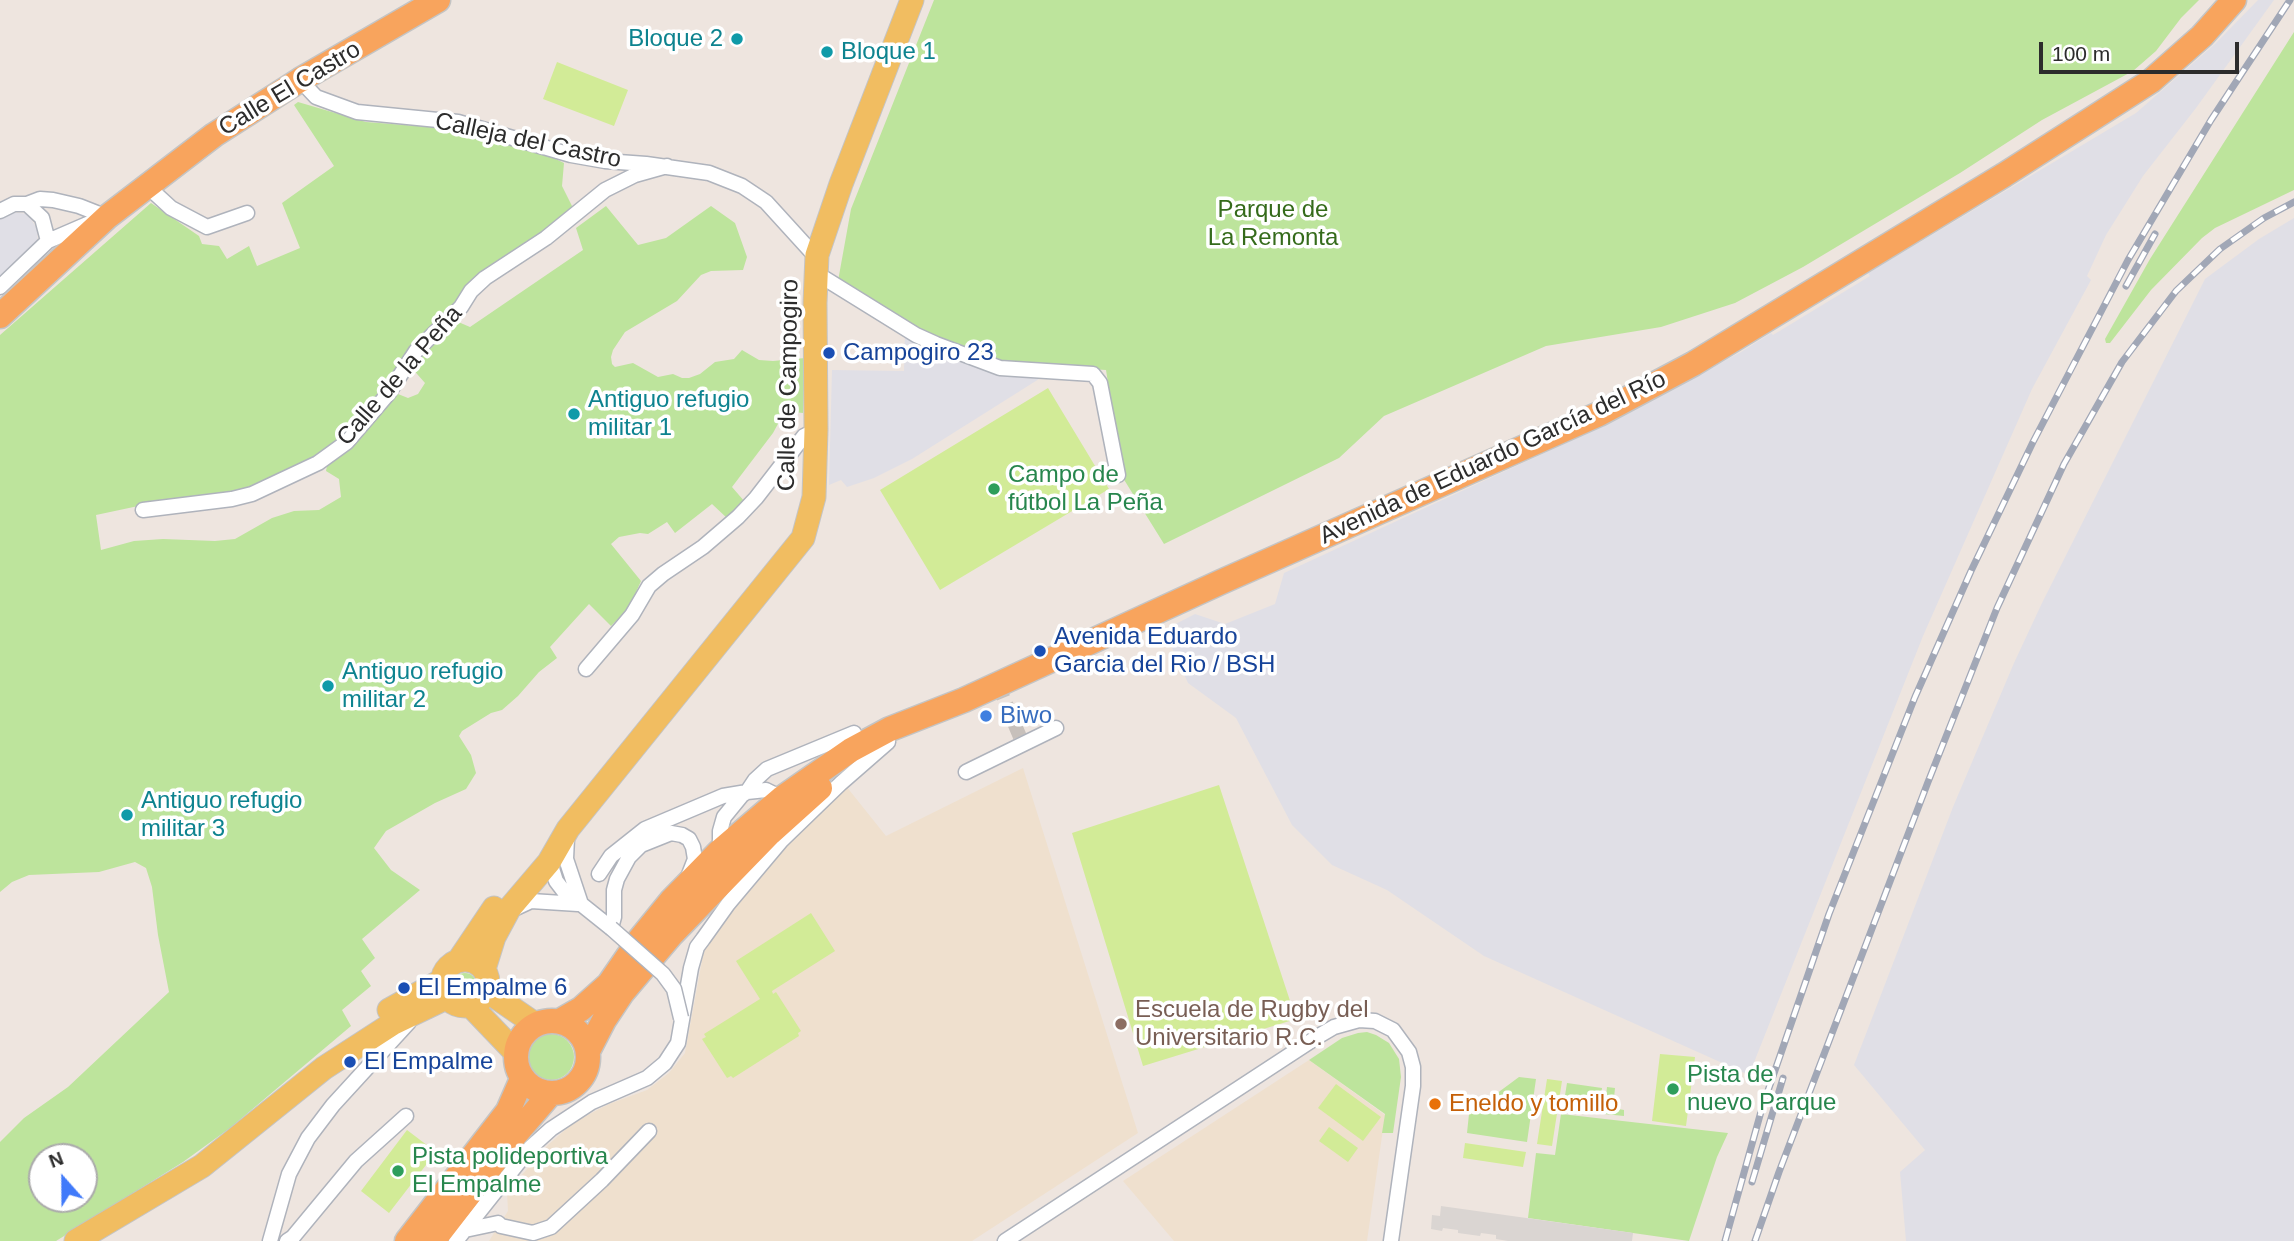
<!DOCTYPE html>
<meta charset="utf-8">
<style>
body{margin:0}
#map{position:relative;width:2294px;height:1241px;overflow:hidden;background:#eee5df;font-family:Arial,sans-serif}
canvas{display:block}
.north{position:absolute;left:28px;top:1143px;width:70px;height:70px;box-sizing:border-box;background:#fff;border:2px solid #ababab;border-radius:50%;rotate:339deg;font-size:19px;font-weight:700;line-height:28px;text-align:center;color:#2c2c2c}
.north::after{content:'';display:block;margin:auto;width:24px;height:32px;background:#407afa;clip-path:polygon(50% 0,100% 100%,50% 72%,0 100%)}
.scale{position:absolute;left:2039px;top:42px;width:200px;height:32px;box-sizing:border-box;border:4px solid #2c2c2c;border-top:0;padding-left:9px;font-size:21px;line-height:24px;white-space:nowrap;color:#2c2c2c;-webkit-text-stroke:5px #fff;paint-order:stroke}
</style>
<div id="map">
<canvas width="2294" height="1241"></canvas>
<div class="north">N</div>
<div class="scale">100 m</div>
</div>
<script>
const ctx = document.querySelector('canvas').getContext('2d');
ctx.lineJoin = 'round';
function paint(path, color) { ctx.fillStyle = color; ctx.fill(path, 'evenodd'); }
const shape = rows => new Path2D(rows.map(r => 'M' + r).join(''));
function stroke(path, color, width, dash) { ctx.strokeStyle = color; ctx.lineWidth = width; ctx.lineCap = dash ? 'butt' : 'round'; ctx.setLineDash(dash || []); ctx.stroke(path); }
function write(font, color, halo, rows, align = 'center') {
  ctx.font = font + ' Arial,sans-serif'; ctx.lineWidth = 7; ctx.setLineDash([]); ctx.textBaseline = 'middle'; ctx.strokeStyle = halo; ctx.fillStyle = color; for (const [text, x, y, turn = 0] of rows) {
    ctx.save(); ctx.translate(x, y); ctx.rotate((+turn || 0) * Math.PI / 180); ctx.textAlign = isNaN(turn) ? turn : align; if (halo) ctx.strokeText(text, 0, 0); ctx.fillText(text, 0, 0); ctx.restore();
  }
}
paint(shape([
 [2258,0,2274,0,2196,108,2143,176,2106,235,2087,276,2091,280,2032,389,1923,636,1749,1075,1484,956,1387,890,1332,865,1292,825,1236,718,1188,683,1164,630,1195,614,1225,624,1275,604,1284,573,1579,437,1741,352,1771,333,1773,335,1870,276,1868,273,2136,113,2216,43],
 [10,212,28,214,37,229,38,244,0,281,0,216],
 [2294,218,2294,1241,1906,1241,1900,1172,1925,1150,1854,1065,1953,807,2014,663,2042,603,2205,279,2259,239],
 [905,331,1039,372,1039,379,912,459,874,478,847,487,841,480,829,485,832,370,904,371]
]), '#e0dfe6');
paint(shape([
 [1023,768,1138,1133,972,1241,489,1241,508,1211,507,1192,548,1145,574,1122,609,1104,647,1090,669,1073,685,1053,704,950,746,891,789,841,846,786,886,836],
 [1309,1060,1385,1115,1367,1241,1174,1241,1123,1181]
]), '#efe0ce');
paint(shape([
 [934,0,2199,0,2181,18,2156,51,2133,71,2042,120,1960,173,1803,267,1735,303,1661,327,1546,346,1384,416,1339,458,1164,544,1123,478,1106,370,1000,363,934,337,838,281,851,209],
 [2294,32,2294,190,2215,228,2202,238,2151,290,2110,343,2106,343,2105,339,2150,259],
 [298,102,366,122,457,129,531,147,564,163,562,186,573,208,509,257,457,304,362,419,322,456,241,494,143,505,96,515,101,550,134,541,163,539,215,541,235,539,272,518,294,511,319,510,341,497,339,479,326,471,328,461,398,394,408,398,418,394,425,383,410,366,456,321,470,327,583,250,576,228,606,206,638,245,666,238,711,206,735,223,747,257,743,270,711,271,701,275,677,301,625,332,613,350,611,357,612,364,615,367,633,363,658,377,673,374,682,378,689,378,700,374,715,362,734,359,742,350,759,360,773,361,805,358,803,413,785,411,773,433,732,487,745,502,728,519,712,504,675,533,667,522,648,534,640,533,619,537,611,544,641,581,629,608,611,626,589,604,550,647,557,658,539,672,518,696,502,710,491,713,462,731,459,736,471,755,476,773,466,789,435,803,386,831,374,848,391,870,420,890,362,939,375,958,361,971,371,986,342,1010,351,1026,230,1128,183,1162,56,1241,0,1241,0,1142,24,1118,68,1087,169,992,158,935,152,887,146,868,135,862,99,872,29,875,12,882,0,892,0,335,151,203,199,236,202,244,219,246,227,259,249,246,257,266,300,248,282,203,334,166,294,105],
 [42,1157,84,1157,84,1199,42,1199],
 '454 984a11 11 0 1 1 22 0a11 11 0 1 1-22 0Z',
 [1367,1032,1376,1035,1389,1043,1399,1059,1401,1077,1393,1133,1382,1133,1385,1114,1309,1060,1342,1038,1358,1033],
 '528 1057a23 23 0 1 1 46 0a23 23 0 1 1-46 0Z',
 [1519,1077,1536,1079,1527,1142,1467,1133,1469,1114],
 [1567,1083,1602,1088,1599,1113,1563,1108],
 [1607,1087,1615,1088,1613,1108,1624,1110,1624,1116,1604,1114],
 [1561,1114,1728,1133,1717,1157,1689,1241,1528,1218,1536,1153,1555,1155]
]), '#bde49c');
paint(shape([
 [557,62,628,90,614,126,543,99],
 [1048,388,1109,489,940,590,880,490],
 [1219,785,1296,1019,1143,1066,1072,833],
 [811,913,835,951,772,991,773,994,776,992,801,1031,798,1033,799,1036,733,1078,731,1076,727,1078,702,1039,706,1037,704,1034,760,999,736,961],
 [1660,1054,1695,1057,1686,1126,1652,1121],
 [1547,1079,1562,1081,1552,1146,1537,1144],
 [1336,1084,1381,1117,1363,1141,1318,1108],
 [1329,1127,1358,1148,1348,1162,1319,1141],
 [407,1130,436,1152,389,1213,361,1191],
 [1465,1143,1526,1152,1523,1167,1463,1158]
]), '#d2eb97');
paint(shape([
 [1441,1206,1633,1233,1632,1241,1508,1241,1496,1239,1496,1235,1481,1233,1480,1236,1458,1233,1458,1230,1443,1228,1442,1231,1431,1229,1432,1215,1440,1216]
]), '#dad5d2');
stroke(shape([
 [998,685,1023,744]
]), '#c7c0bb', 14, [14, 7]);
const minor = shape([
 [300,80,316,97,357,112,458,122,571,155,605,161,646,164,709,173,742,186,766,202,817,258],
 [146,185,171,208,207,227,247,213],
 [27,204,40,199,53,200,79,206,107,217],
 [0,211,14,204,27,204,42,218,48,241],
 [816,276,824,278,916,335,936,344,1000,368,1093,374,1100,383,1118,475],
 [0,287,48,241,92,222],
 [143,510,232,499,252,494,318,463,347,442,388,394,416,351,461,307,471,291,485,278,546,238,605,190,635,175,667,166],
 [586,669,632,615,649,586,663,574,703,547,738,517,756,498,804,436,816,430],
 [966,772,1056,728],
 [567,838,566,859,581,904],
 [720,851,720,831,724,817,742,795,747,792,766,790,782,798,783,804],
 [549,859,556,881,569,898,581,904,611,928,614,917,614,890,617,879,629,857,641,845,671,833,682,835,689,839,693,847,695,859,688,877],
 [599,874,611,856,645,829,723,796,747,792,755,780,767,769,854,733],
 [516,908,531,901,578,904],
 [465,1230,498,1223,501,1226,533,1233,551,1227,602,1180,649,1131],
 [270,1241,289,1174,308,1138,333,1105,409,1022],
 [287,1241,293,1237,356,1161,406,1116],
 [456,1241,530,1148,551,1129,592,1102,647,1078,665,1063,678,1043,691,968,697,947,703,939,728,904,781,841,841,783,888,742],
 [1005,1241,1317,1037,1334,1027,1359,1020,1375,1021,1393,1030,1409,1052,1413,1067,1413,1086,1391,1241]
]);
const primary = shape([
 '442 983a23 23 0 1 1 46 0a23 23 0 1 1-46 0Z',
 [459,960,494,908],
 [484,969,494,937,509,909,549,862,568,829,803,538,814,497,816,430,815,303,817,255,841,184,912,0],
 [487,991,535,1024],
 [471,1006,515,1052],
 [389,1010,441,981],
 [76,1241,202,1166,324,1068,392,1024,446,998]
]);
const trunk = shape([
 [0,316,107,217,214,135,300,80,438,0],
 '516 1057a36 36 0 1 1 72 0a36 36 0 1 1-72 0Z',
 [560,1021,581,1009,609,984,640,939,671,901,720,851,782,798,851,750,890,729,964,700,1221,582,1599,414,1693,364,2004,175,2151,81,2202,36,2234,0],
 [588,1051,604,1020,622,993,671,935,770,833,820,788],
 [407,1241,508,1111,522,1079],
 [433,1241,515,1135,551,1093]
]);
stroke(minor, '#afb3bc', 17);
stroke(primary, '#c4c4c4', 25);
stroke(trunk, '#c4c4c4', 27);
stroke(minor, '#fff', 14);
stroke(primary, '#f1bd61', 23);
stroke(trunk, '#f8a45d', 24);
const rail = shape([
 [2126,286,2155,234],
 [1752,1182,1783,1078],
 [1725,1241,1762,1108,1829,914,1915,697,1971,571,2033,442,2128,260,2211,120,2290,0],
 [1755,1241,1779,1172,1928,782,1997,608,2064,464,2122,362,2176,291,2220,249,2264,218,2294,202]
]);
stroke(rail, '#a1a7b6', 7);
stroke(rail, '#fff', 4.5, [13]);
const minorBridge = shape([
 [611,928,663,974,674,989,681,1018]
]);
stroke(minorBridge, '#afb3bc', 17, []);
stroke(minorBridge, '#fff', 14);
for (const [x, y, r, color] of [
 [737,39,7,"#0f9aa8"],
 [827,52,7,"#0f9aa8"],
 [829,353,7,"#1a4fb4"],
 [574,414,7,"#0f9aa8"],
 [994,489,7,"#2e9e5b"],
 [1040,651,7,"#1a4fb4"],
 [328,686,7,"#0f9aa8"],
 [986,716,7,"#3f7fe0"],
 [127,815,7,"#0f9aa8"],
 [404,988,7,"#1a4fb4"],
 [1121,1024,7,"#8d6e63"],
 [350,1062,7,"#1a4fb4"],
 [1673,1089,7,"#2e9e5b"],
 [1435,1104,7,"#e8710a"],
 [398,1171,7,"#2e9e5b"]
]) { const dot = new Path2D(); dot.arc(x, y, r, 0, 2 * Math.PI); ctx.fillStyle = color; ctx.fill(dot); stroke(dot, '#fff', 2.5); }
write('24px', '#0d838f', '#fff', [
 ["Bloque 2",723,39,"right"],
 ["Bloque 1",841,52],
 ["Antiguo refugio",588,400],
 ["militar 1",588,428],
 ["Antiguo refugio",342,672],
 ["militar 2",342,700],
 ["Antiguo refugio",141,801],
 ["militar 3",141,829]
], 'left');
write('24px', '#2c2c2c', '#fff', [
 ["Calle El Castro",290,89,-31],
 ["Calleja del Castro",528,141,12],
 ["Calle de la Peña",400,376,-49],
 ["Calle de Campogiro",789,385,-89],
 ["Avenida de Eduardo García del Río",1493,458,-25]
]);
write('24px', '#356b1b', '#fff', [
 ["Parque de",1273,210],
 ["La Remonta",1273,238]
]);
write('24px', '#164399', '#fff', [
 ["Campogiro 23",843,353],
 ["Avenida Eduardo",1054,637],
 ["Garcia del Rio / BSH",1054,665],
 ["El Empalme 6",418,988],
 ["El Empalme",364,1062]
], 'left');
write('24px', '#27864d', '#fff', [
 ["Campo de",1008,475],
 ["fútbol La Peña",1008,503],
 ["Pista de",1687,1075],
 ["nuevo Parque",1687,1103],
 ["Pista polideportiva",412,1157],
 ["El Empalme",412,1185]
], 'left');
write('24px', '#366cbe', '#fff', [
 ["Biwo",1000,716]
], 'left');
write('24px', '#785e54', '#fff', [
 ["Escuela de Rugby del",1135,1010],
 ["Universitario R.C.",1135,1038]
], 'left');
write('24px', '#c56008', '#fff', [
 ["Eneldo y tomillo",1449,1104]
], 'left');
</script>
